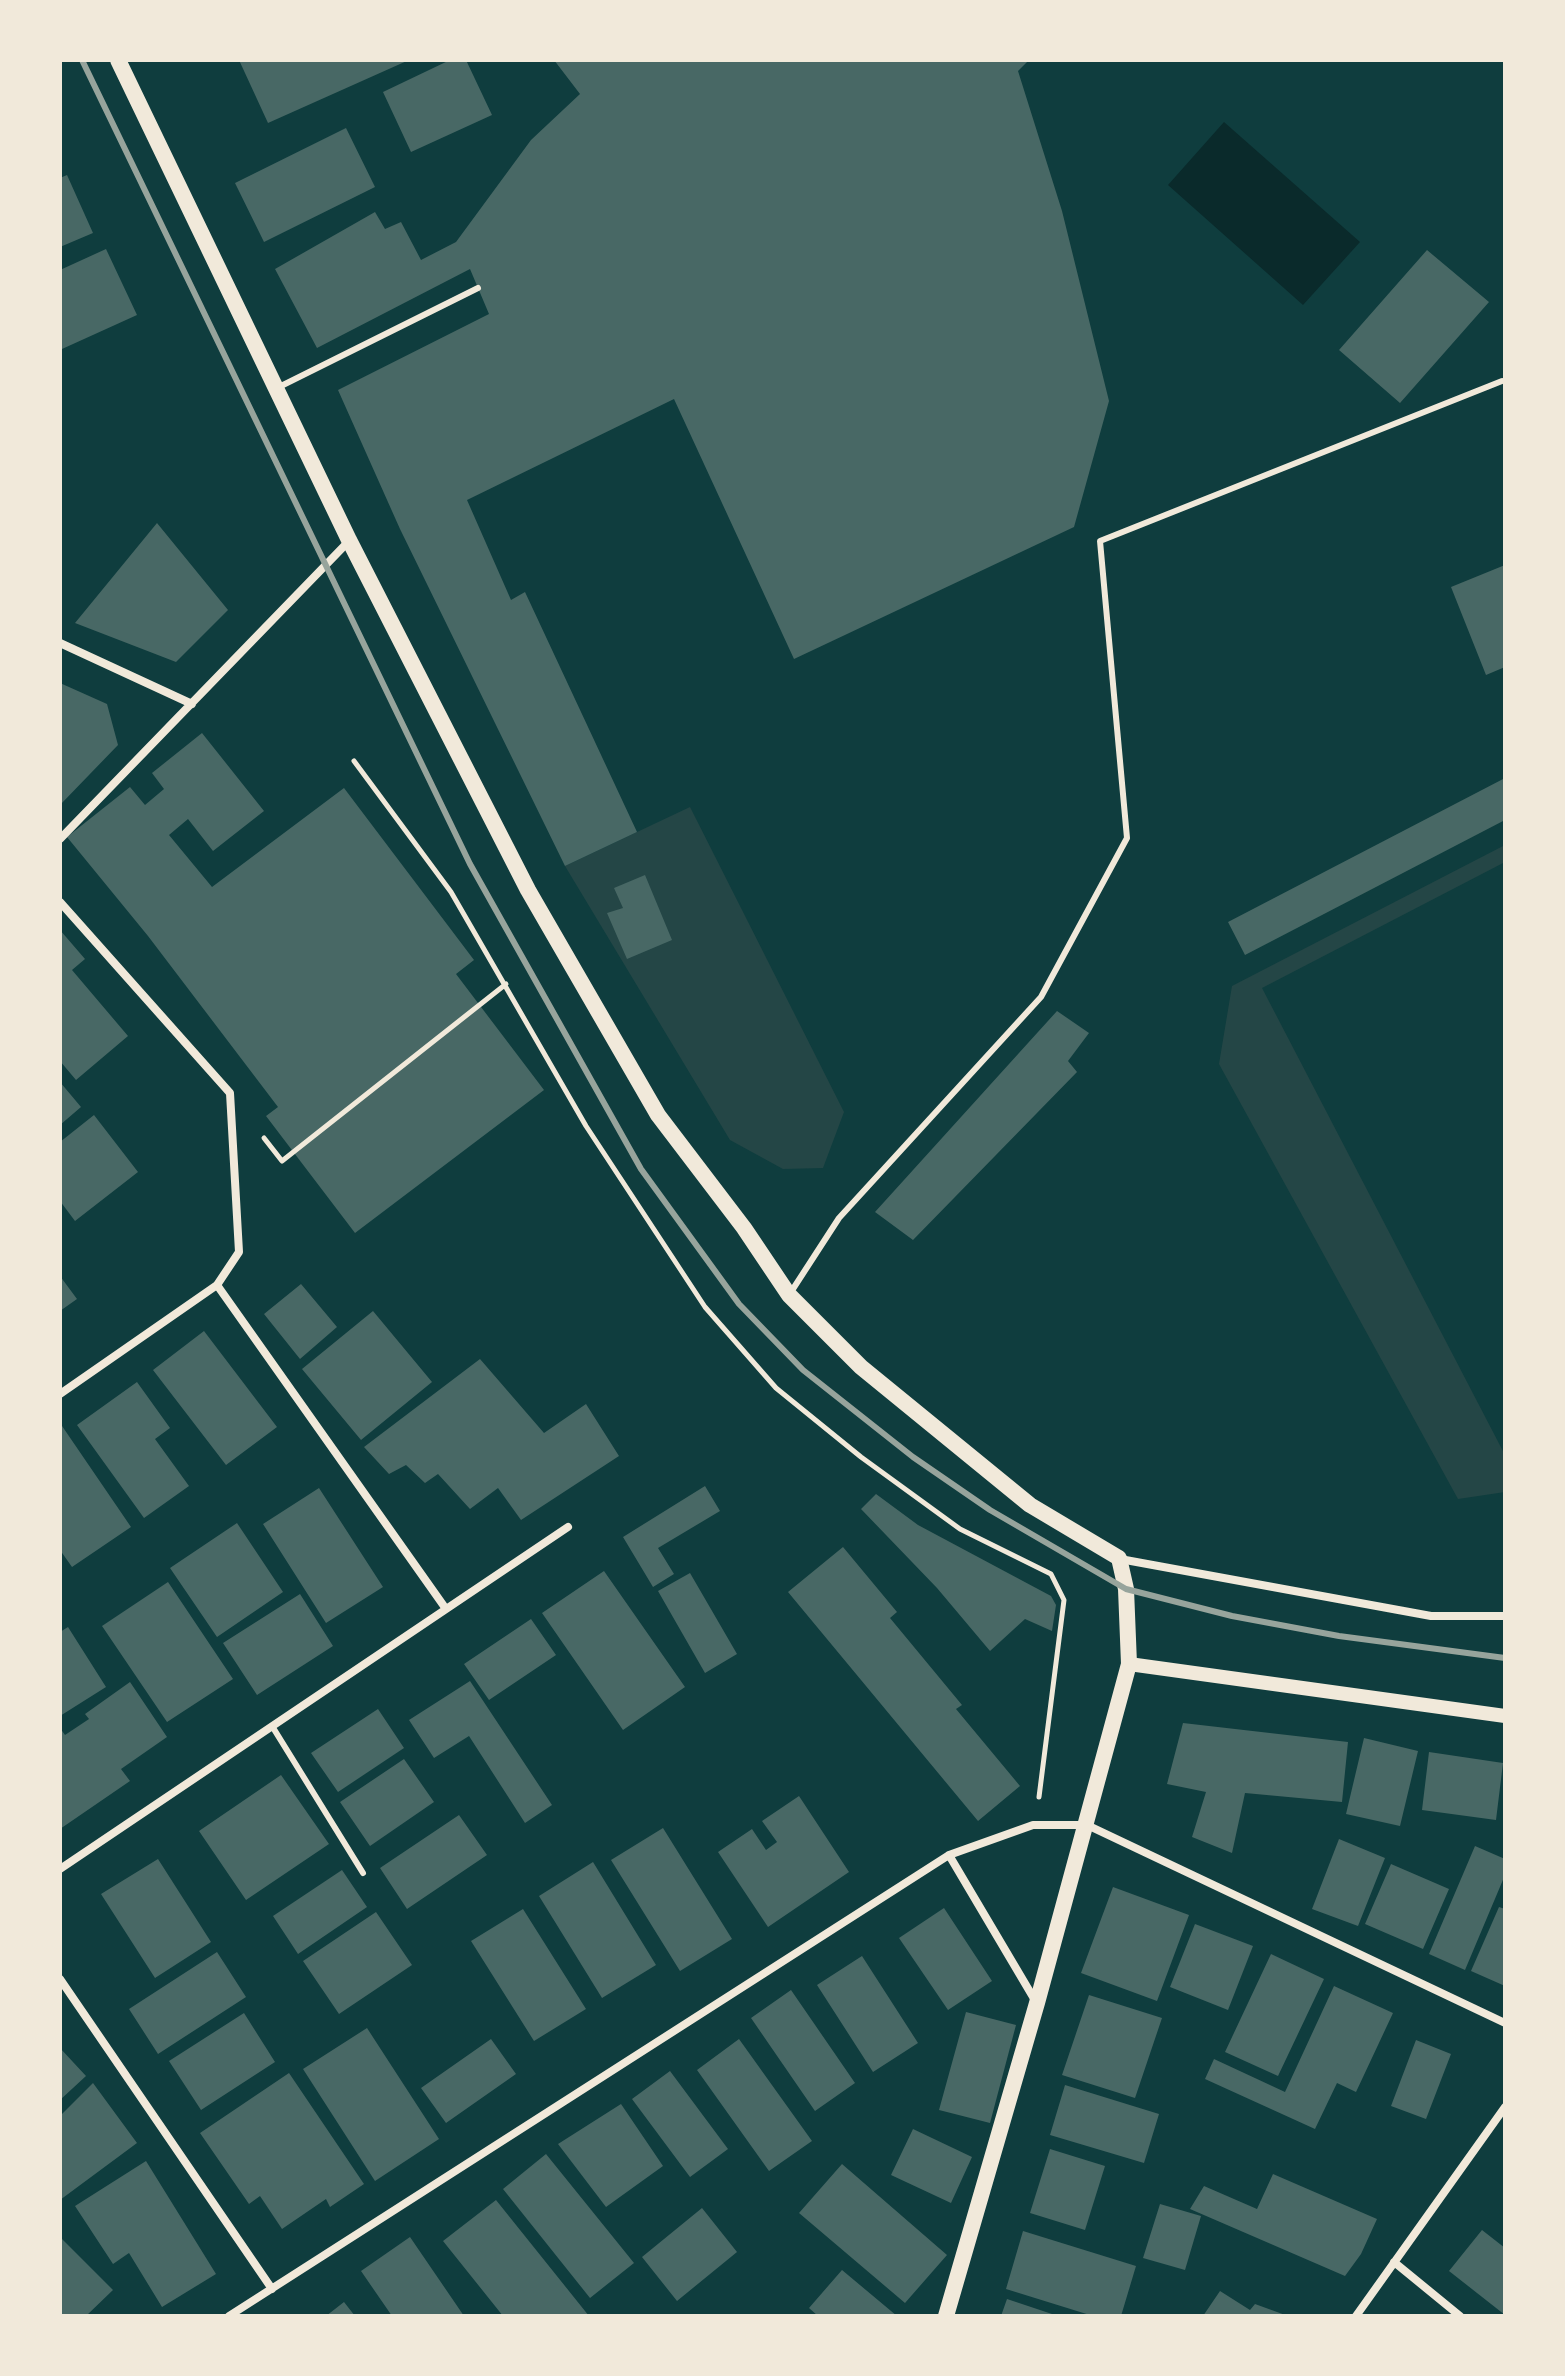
<!DOCTYPE html>
<style>
body{margin:0}
#map{position:relative;width:1565px;height:2376px;overflow:hidden;background:#0f3d3e;font-family:Jost,sans-serif}
canvas{display:block}
.frame{position:absolute;inset:0;border:62px solid #f1e9da;pointer-events:none}
</style>
<div id="map">
<canvas width="1565" height="2376"></canvas>
<div class="frame"></div>
</div>
<script>
const ctx = document.querySelector('canvas').getContext('2d');
ctx.lineJoin = 'round';
function paint(path, color) { ctx.fillStyle = color; ctx.fill(path, 'evenodd'); }
const shape = rows => new Path2D(rows.map(r => 'M' + r).join(''));
function stroke(path, color, width, dash) { ctx.strokeStyle = color; ctx.lineWidth = width; ctx.lineCap = dash ? 'butt' : 'round'; ctx.setLineDash(dash || []); ctx.stroke(path); }
paint(shape([
 [690,807,844,1112,823,1168,783,1169,730,1140,565,866],
 [1505,845,1505,862,1262,988,1505,1455,1505,1492,1458,1499,1219,1064,1232,986]
]), '#244646');
paint(shape([
 [1224,122,1360,242,1303,305,1168,185]
]), '#0a2a2b');
paint(shape([
 [239,60,409,60,268,123],
 [450,60,466,60,492,115,411,152,383,92],
 [554,60,1029,60,1018,71,1062,211,1109,401,1074,527,794,659,674,399,467,500,511,600,525,592,637,832,565,866,400,529,338,390,489,314,470,269,317,348,275,269,375,212,385,229,401,222,421,260,456,242,531,140,580,94],
 [346,128,375,187,264,242,235,183],
 [67,175,93,233,60,247,60,178],
 [106,249,137,315,62,349,60,270],
 [1427,250,1489,302,1400,403,1339,350],
 [157,523,228,610,176,662,75,623],
 [1505,565,1505,667,1486,675,1451,587],
 [60,683,107,704,118,745,60,805],
 [202,733,264,811,213,851,188,819,169,835,212,887,344,788,474,960,456,974,544,1090,355,1233,266,1116,278,1107,148,936,67,837,130,787,145,805,164,789,152,773],
 [1505,778,1505,820,1245,955,1228,922],
 [645,875,672,940,627,959,607,913,623,908,614,888],
 [60,930,85,959,72,970,128,1036,76,1080,60,1061],
 [1057,1011,1089,1033,1068,1061,1077,1072,913,1240,875,1212],
 [60,1082,81,1107,60,1125],
 [94,1115,138,1172,75,1221,60,1201,60,1142],
 [60,1276,77,1299,60,1311],
 [301,1284,337,1327,300,1359,264,1314],
 [373,1311,432,1382,361,1440,302,1369],
 [204,1331,277,1427,226,1465,153,1370],
 [480,1359,544,1433,586,1404,619,1456,521,1520,498,1488,470,1509,438,1474,425,1483,406,1465,389,1474,364,1447],
 [137,1382,170,1428,155,1439,189,1486,144,1518,77,1425],
 [60,1423,131,1527,72,1567,60,1550],
 [705,1486,720,1511,658,1548,674,1574,653,1587,623,1537],
 [319,1488,383,1587,326,1623,263,1524],
 [876,1494,918,1525,1051,1596,1056,1605,1052,1631,1025,1619,990,1651,937,1588,861,1509],
 [237,1523,283,1592,217,1637,170,1568],
 [843,1547,897,1612,890,1618,962,1705,956,1709,1020,1786,978,1821,788,1592],
 [604,1571,685,1687,623,1730,542,1613],
 [690,1573,737,1654,705,1673,658,1591],
 [168,1582,233,1679,167,1722,102,1626],
 [300,1594,333,1646,257,1695,223,1643],
 [531,1619,556,1655,489,1700,464,1664],
 [68,1627,106,1687,60,1716,60,1632],
 [470,1681,552,1805,525,1823,469,1736,434,1758,409,1720],
 [130,1682,167,1737,121,1769,130,1781,60,1829,60,1728,65,1735,89,1719,85,1714],
 [378,1709,404,1748,338,1792,311,1753],
 [1183,1723,1348,1742,1342,1802,1245,1793,1232,1853,1192,1837,1206,1792,1167,1784],
 [1364,1738,1418,1751,1400,1826,1346,1814],
 [1429,1752,1503,1763,1496,1820,1422,1810],
 [404,1759,434,1802,370,1846,340,1802],
 [281,1775,329,1844,246,1900,199,1831],
 [799,1796,849,1872,768,1927,718,1852,752,1829,766,1850,777,1842,762,1821],
 [459,1815,487,1855,407,1909,380,1868],
 [663,1828,732,1939,680,1971,611,1860],
 [1339,1839,1385,1858,1358,1926,1312,1909],
 [1475,1846,1505,1859,1505,1875,1465,1970,1429,1954],
 [158,1859,211,1942,155,1978,101,1894],
 [593,1862,656,1965,602,1998,539,1896],
 [1391,1864,1449,1889,1423,1949,1365,1924],
 [342,1870,367,1907,298,1954,273,1916],
 [1113,1887,1189,1915,1157,2001,1081,1973],
 [1499,1907,1505,1909,1505,1986,1471,1971],
 [944,1908,992,1981,948,2010,899,1938],
 [523,1909,586,2009,534,2041,471,1941],
 [376,1912,412,1965,339,2014,303,1961],
 [1195,1924,1253,1946,1228,2010,1170,1987],
 [217,1952,246,1997,158,2054,129,2009],
 [1271,1954,1324,1979,1278,2076,1225,2052],
 [862,1956,918,2043,873,2072,817,1985],
 [1334,1986,1393,2013,1356,2092,1337,2083,1315,2129,1205,2079,1214,2059,1285,2092],
 [791,1990,855,2083,815,2111,751,2018],
 [1089,1995,1162,2018,1135,2098,1062,2075],
 [966,2012,1016,2025,990,2123,939,2110],
 [244,2013,275,2062,201,2110,169,2061],
 [367,2028,439,2139,375,2181,303,2069],
 [491,2039,516,2074,446,2123,421,2088],
 [739,2039,812,2141,769,2171,697,2070],
 [1416,2040,1451,2054,1426,2119,1391,2106],
 [60,2048,86,2076,60,2100],
 [670,2071,728,2149,690,2177,632,2099],
 [289,2073,364,2184,330,2207,326,2199,282,2229,260,2196,249,2204,200,2133],
 [93,2083,137,2143,60,2200,60,2116],
 [1065,2085,1159,2114,1144,2163,1050,2135],
 [621,2104,663,2166,606,2207,558,2144],
 [913,2129,972,2157,951,2203,891,2175],
 [1050,2149,1105,2166,1085,2230,1030,2213],
 [546,2154,634,2263,590,2298,503,2189],
 [146,2161,216,2274,162,2307,129,2253,113,2264,75,2206],
 [842,2164,947,2255,905,2303,799,2213],
 [1273,2174,1377,2219,1361,2254,1345,2276,1190,2209,1204,2186,1257,2209],
 [496,2200,589,2316,503,2316,443,2241],
 [1160,2204,1201,2216,1185,2270,1143,2258],
 [702,2208,737,2252,677,2301,642,2257],
 [1482,2230,1505,2248,1505,2315,1449,2271],
 [1023,2231,1136,2266,1121,2316,1093,2316,1006,2289],
 [60,2237,113,2290,86,2316,60,2316],
 [410,2237,464,2316,392,2316,361,2271],
 [842,2270,897,2316,818,2316,809,2308],
 [1220,2291,1250,2310,1255,2304,1288,2316,1203,2316],
 [1007,2299,1055,2315,1055,2316,1001,2316],
 [344,2302,355,2316,326,2316]
]), '#486865');
stroke(shape([
 [354,761,451,892,586,1126,705,1307,776,1388,861,1457,960,1529,1051,1574,1064,1600,1039,1797],
 [264,1138,282,1161,506,984]
]), '#f1e9da', 5);
stroke(shape([
 [279,387,478,288],
 [791,1292,839,1218,1041,997,1127,838,1100,541,1502,381],
 [272,1726,363,1873]
]), '#f1e9da', 6);
stroke(shape([
 [60,643,192,704],
 [60,839,349,541],
 [60,902,230,1093,239,1252,217,1285,60,1394],
 [217,1285,446,1609],
 [1120,1559,1431,1616,1505,1616],
 [949,1855,1036,2002],
 [60,1869,568,1527],
 [60,1979,272,2289],
 [1394,2262,1460,2316],
 [229,2316,949,1855,1033,1825,1087,1825,1505,2023],
 [1356,2316,1505,2107]
]), '#f1e9da', 8);
stroke(shape([
 [1129,1664,1505,1716]
]), '#f1e9da', 14);
stroke(shape([
 [118,60,349,540,528,890,658,1115,744,1228,789,1295,861,1367,1030,1505,1119,1558,1126,1589,1129,1664,1037,2003,946,2316]
]), '#f1e9da', 16);
stroke(shape([
 [82,60,470,864,641,1169,739,1304,803,1370,913,1457,990,1510,1126,1589,1232,1616,1339,1636,1505,1658]
]), '#97a49c', 6);
</script>
